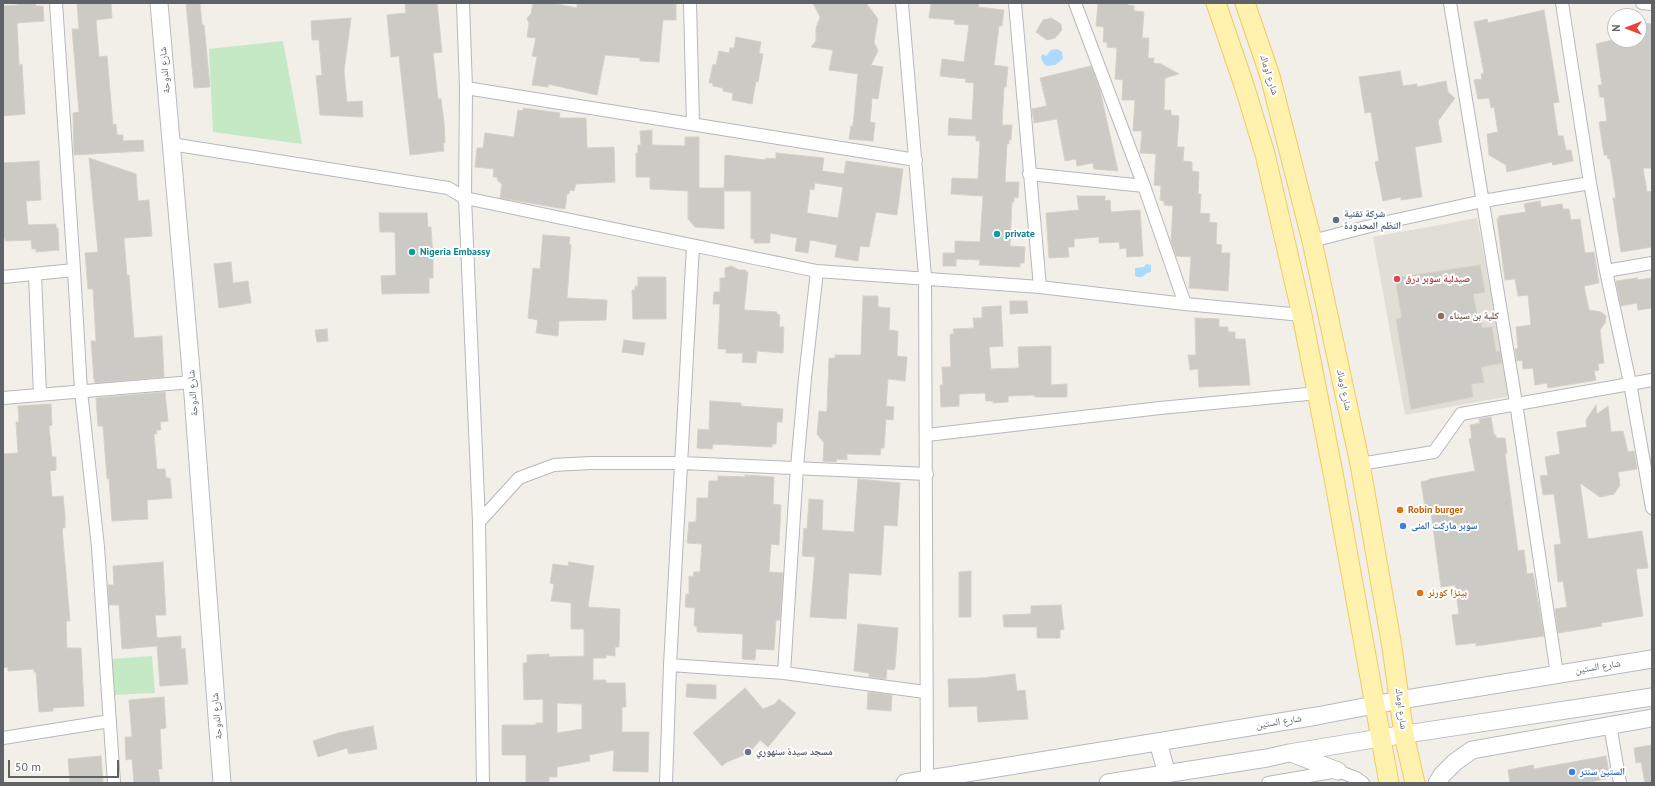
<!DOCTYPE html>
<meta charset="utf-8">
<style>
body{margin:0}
#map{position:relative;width:1655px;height:786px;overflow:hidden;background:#f1efe8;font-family:"PT Sans",sans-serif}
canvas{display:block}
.frame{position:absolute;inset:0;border:4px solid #5f6368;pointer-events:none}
.north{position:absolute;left:1607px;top:8px;width:40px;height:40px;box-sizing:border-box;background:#fff;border:1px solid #bfc1c3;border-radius:50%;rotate:270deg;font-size:11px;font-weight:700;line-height:16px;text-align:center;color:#5f6368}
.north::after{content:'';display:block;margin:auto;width:14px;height:18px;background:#ea4335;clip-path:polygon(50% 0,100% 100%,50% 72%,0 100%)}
.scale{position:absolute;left:8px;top:760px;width:111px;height:18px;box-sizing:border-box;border:2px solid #5f6368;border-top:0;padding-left:5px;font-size:12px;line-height:14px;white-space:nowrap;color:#5f6368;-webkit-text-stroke:3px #fff;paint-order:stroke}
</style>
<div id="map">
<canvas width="1655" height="786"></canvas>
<div class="frame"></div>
<div class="north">N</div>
<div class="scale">50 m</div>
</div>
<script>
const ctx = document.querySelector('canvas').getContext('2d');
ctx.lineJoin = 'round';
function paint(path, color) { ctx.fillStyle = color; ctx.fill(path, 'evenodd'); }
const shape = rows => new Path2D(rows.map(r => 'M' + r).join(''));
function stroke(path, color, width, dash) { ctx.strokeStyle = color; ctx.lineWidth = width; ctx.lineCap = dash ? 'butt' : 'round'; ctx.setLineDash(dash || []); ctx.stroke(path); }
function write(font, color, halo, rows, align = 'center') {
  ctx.font = font + ' "PT Sans","Noto Naskh Arabic",sans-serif'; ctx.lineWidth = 4; ctx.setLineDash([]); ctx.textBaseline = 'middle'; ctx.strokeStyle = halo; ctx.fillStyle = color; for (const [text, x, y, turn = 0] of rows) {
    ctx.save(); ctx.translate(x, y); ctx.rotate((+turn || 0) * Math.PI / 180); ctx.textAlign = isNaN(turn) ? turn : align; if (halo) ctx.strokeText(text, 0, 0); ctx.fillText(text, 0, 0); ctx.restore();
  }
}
paint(shape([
 [1477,218,1510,396,1405,415,1373,237]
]), '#e1ded6');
paint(shape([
 [283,41,302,144,213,132,209,49],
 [152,656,155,693,113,695,111,659]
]), '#c5e8c5');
paint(shape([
 [1057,49,1062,52,1063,58,1062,60,1055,65,1047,66,1044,64,1041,58,1042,54,1046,56,1051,50],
 [1146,264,1151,265,1151,272,1147,273,1142,277,1137,277,1135,275,1135,268,1144,267]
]), '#aadaff');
const building = shape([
 [17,3,35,3,36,6,43,6,44,21,17,23,19,65,22,64,25,114,3,116,3,6,18,5,17,3],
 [77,3,111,3,112,18,96,20,99,57,107,56,113,125,116,124,117,135,123,135,123,141,143,140,144,151,74,155,73,113,79,112,72,29,79,29,77,3],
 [186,3,200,3,202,25,204,25,210,87,194,88,186,3],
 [405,3,437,3,442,52,433,53,438,99,441,99,444,122,445,143,443,143,444,151,410,155,399,56,391,57,387,15,406,13,405,3],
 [533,3,551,3,577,8,577,3,676,3,676,20,663,20,659,62,640,61,640,58,605,55,597,95,548,84,548,87,532,85,537,57,532,56,536,38,527,37,529,24,527,18,531,14,533,3],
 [813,3,866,3,878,19,874,42,878,51,871,65,883,67,878,99,872,98,870,122,875,123,873,141,849,139,851,126,853,126,858,74,829,70,833,50,811,47,816,41,816,28,820,17,813,3],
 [931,3,979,3,978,7,1004,10,1002,26,999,26,994,65,1008,67,1006,87,1004,87,1002,125,1012,125,1011,140,1009,139,1009,144,1007,144,1005,182,1019,182,1018,198,1014,197,1014,202,1012,202,1010,246,1025,247,1024,263,1020,263,1020,267,979,265,980,260,956,259,956,266,943,266,943,253,955,253,955,241,980,242,983,196,951,194,952,178,978,179,980,141,976,141,976,136,948,135,949,118,972,120,974,83,965,82,966,79,940,76,942,59,964,62,969,25,954,24,955,20,929,18,931,3],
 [1098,3,1128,3,1128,5,1134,6,1134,11,1144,12,1142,38,1149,38,1148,58,1154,58,1153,63,1161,64,1179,74,1165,78,1164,110,1171,110,1171,115,1179,116,1177,147,1184,147,1183,161,1192,162,1192,171,1199,172,1198,194,1201,194,1200,213,1210,214,1209,222,1217,223,1216,244,1222,245,1221,253,1230,253,1228,291,1189,288,1191,257,1176,256,1171,241,1173,206,1164,205,1164,201,1160,200,1161,186,1154,185,1156,154,1140,153,1142,131,1133,131,1135,100,1122,100,1123,80,1115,79,1117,48,1107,47,1107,42,1103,42,1104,27,1096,26,1098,3],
 [1544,10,1559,102,1553,103,1558,136,1563,136,1566,150,1571,150,1573,161,1553,165,1552,162,1507,172,1506,165,1489,155,1487,134,1498,132,1494,107,1491,108,1489,98,1478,99,1474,80,1482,79,1481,74,1484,73,1474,22,1487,19,1488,23,1544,10],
 [351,18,344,71,347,102,362,101,363,117,320,115,316,76,322,75,319,40,312,40,311,21,351,18],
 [1051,18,1061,24,1062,30,1055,38,1047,40,1036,32,1043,20,1051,18],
 [1640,23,1652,24,1652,168,1643,168,1647,192,1652,191,1652,247,1621,252,1613,198,1616,198,1610,159,1608,159,1607,155,1604,155,1599,122,1607,121,1604,97,1600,97,1598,85,1602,85,1596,44,1613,40,1642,40,1640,23],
 [736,37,761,42,759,53,763,54,758,82,756,81,752,104,732,100,733,93,723,91,723,88,713,86,713,83,709,83,713,64,716,65,719,51,729,53,730,48,734,48,736,37],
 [1091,66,1100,90,1118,171,1094,169,1093,163,1077,166,1076,159,1065,161,1057,119,1034,123,1032,109,1047,106,1040,78,1091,66],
 [1400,71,1403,86,1417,84,1417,87,1446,81,1448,92,1455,98,1438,121,1442,142,1415,147,1422,197,1401,200,1401,197,1383,201,1375,162,1379,161,1371,112,1365,113,1359,77,1400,71],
 [523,108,560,113,559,118,586,118,587,148,614,147,615,182,576,184,574,191,570,190,569,194,567,194,565,209,500,198,502,184,498,181,497,177,493,177,494,169,475,167,477,148,483,148,485,133,514,137,518,110,523,111,523,108],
 [652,130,652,145,685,146,685,137,699,137,699,188,724,188,724,229,695,227,688,219,688,191,650,189,650,177,636,177,636,153,638,153,638,145,641,145,640,131,652,130],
 [776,153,824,158,822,171,844,174,846,161,903,169,897,215,876,212,869,247,860,246,858,261,835,257,837,245,810,240,808,253,795,251,797,238,770,233,770,243,754,243,754,239,751,239,751,191,724,191,725,155,766,160,766,158,776,159,776,153],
 [815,183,843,187,838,218,807,213,810,189,814,190,815,183],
 [89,158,136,174,138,201,149,200,152,236,124,238,127,276,129,275,134,338,162,336,164,377,95,383,94,379,91,341,96,341,93,289,88,289,85,253,98,252,89,158],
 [39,161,41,200,26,201,28,225,56,224,56,228,58,228,59,250,36,252,36,249,32,249,31,240,5,241,5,238,3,238,3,163,39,161],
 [1077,196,1105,196,1105,201,1110,200,1111,212,1140,210,1143,256,1127,257,1126,248,1120,249,1119,242,1099,243,1099,237,1074,239,1074,247,1068,247,1069,257,1049,258,1046,213,1079,210,1077,196],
 [1540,201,1541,207,1562,204,1563,209,1569,209,1571,220,1580,219,1585,253,1594,252,1599,283,1584,286,1589,310,1601,312,1606,316,1605,323,1600,330,1604,363,1598,364,1599,370,1594,371,1596,380,1592,381,1548,388,1547,383,1535,385,1533,368,1523,369,1522,360,1517,361,1515,349,1518,348,1516,327,1531,325,1528,295,1518,296,1515,279,1505,280,1497,219,1499,218,1499,216,1526,212,1524,204,1540,201],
 [379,213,427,213,428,227,431,227,433,258,433,278,429,278,429,293,382,294,381,276,396,275,395,232,380,232,379,213],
 [543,235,570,237,569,244,571,245,567,298,607,300,606,320,559,321,558,336,536,333,538,320,528,318,533,268,540,269,543,235],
 [231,262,233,283,248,281,251,303,219,308,214,264,231,262],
 [1480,265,1485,292,1473,294,1478,320,1481,319,1482,328,1492,327,1496,352,1500,351,1502,363,1481,367,1484,382,1471,384,1473,397,1411,409,1396,319,1402,318,1395,278,1480,265],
 [731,266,739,270,746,270,746,272,748,272,744,310,777,312,777,314,780,315,779,327,784,327,783,353,757,351,756,363,742,362,743,353,726,353,726,349,718,349,720,304,713,304,714,292,720,292,720,278,725,278,725,268,731,266],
 [638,277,666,277,666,319,633,319,632,290,635,290,635,286,638,286,638,277],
 [1637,278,1638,280,1652,278,1652,308,1638,310,1637,303,1621,306,1616,281,1637,278],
 [863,296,878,296,878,307,890,308,889,330,898,331,897,356,907,357,905,381,888,379,886,406,894,407,893,420,886,419,884,448,881,448,880,455,847,454,847,460,837,459,836,462,823,461,824,443,817,434,819,411,826,412,827,410,829,358,835,358,835,355,861,355,863,296],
 [1010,301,1027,301,1028,313,1010,314,1010,301],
 [1001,306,1003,346,989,347,991,369,1019,368,1018,347,1051,346,1051,385,1067,384,1067,397,1035,397,1034,395,1008,396,1008,402,993,403,993,401,986,401,985,393,959,394,959,406,941,407,940,385,943,385,942,367,951,367,950,334,954,334,953,329,974,328,973,318,982,318,982,307,1001,306],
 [1195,318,1219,319,1219,327,1228,327,1228,332,1235,332,1235,339,1245,339,1250,385,1199,387,1198,369,1190,370,1188,355,1196,355,1195,318],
 [327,329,328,341,317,342,315,330,327,329],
 [624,340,645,343,643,355,622,352,624,340],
 [165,392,168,421,160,422,161,430,156,430,157,434,154,434,157,469,165,469,166,478,170,478,172,498,147,500,148,519,112,521,109,478,107,479,103,426,98,426,96,398,165,392],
 [710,401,741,403,741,406,783,409,782,422,777,422,776,444,772,444,772,447,713,444,712,449,697,448,698,429,709,430,710,401],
 [51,404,52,425,49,426,52,457,56,457,56,470,50,471,52,497,63,496,65,515,65,528,62,528,70,621,66,621,67,648,81,648,84,706,53,708,53,711,39,712,36,672,34,672,34,669,8,671,8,667,3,668,3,454,18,453,16,422,19,422,18,406,51,404],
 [1596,405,1597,414,1608,406,1611,432,1623,431,1628,452,1634,451,1637,469,1618,472,1620,485,1614,494,1600,497,1580,483,1588,539,1642,531,1648,568,1636,569,1643,616,1601,623,1602,626,1558,633,1555,609,1567,607,1563,581,1558,582,1554,545,1561,544,1554,494,1543,495,1540,476,1548,475,1545,457,1560,454,1557,432,1587,427,1586,420,1596,405],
 [1491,417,1494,435,1496,435,1496,438,1505,438,1507,453,1505,454,1518,551,1524,550,1527,574,1533,573,1544,636,1476,646,1476,643,1456,645,1452,615,1459,614,1455,585,1441,587,1431,512,1426,513,1421,482,1429,480,1429,479,1475,471,1469,439,1472,438,1470,425,1480,423,1479,419,1491,417],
 [745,475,774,477,773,504,781,505,779,545,771,544,769,572,783,573,780,620,776,620,774,650,756,649,755,660,742,659,743,634,697,632,697,626,694,626,695,608,685,607,686,594,689,594,689,576,693,577,694,572,700,572,702,544,687,543,689,522,696,522,697,498,708,498,709,481,718,481,718,476,745,477,745,475],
 [858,479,900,483,897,526,884,525,881,575,849,573,846,619,810,617,815,557,802,556,804,528,807,529,809,499,823,500,822,530,854,532,858,479],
 [163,562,166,615,155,615,157,638,181,636,181,649,185,648,188,684,160,686,157,646,122,649,119,605,109,605,108,585,114,585,113,566,163,562],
 [569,562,594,566,588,607,620,609,619,647,615,647,615,656,606,655,606,658,593,658,593,680,606,680,606,683,625,683,626,707,622,707,622,732,649,732,648,772,613,771,614,750,589,755,590,761,557,767,557,777,549,777,549,782,526,782,526,755,502,755,502,725,536,725,536,723,543,723,543,699,524,700,523,663,527,663,527,655,549,654,549,657,584,656,584,629,571,629,571,603,551,601,554,584,550,583,553,564,568,566,569,562],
 [557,703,582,704,582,729,557,733,557,703],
 [971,571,971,617,959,617,959,572,971,571],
 [1061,605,1064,629,1060,630,1060,638,1037,638,1037,627,1004,627,1003,615,1031,614,1031,606,1061,605],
 [858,624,898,628,895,667,894,670,887,669,886,679,869,677,869,673,854,671,858,624],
 [1015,674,1017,691,1025,690,1028,719,978,722,977,706,949,707,948,679,982,678,1015,674],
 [687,684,716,685,716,699,686,697,687,684],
 [745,688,763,709,775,704,779,699,796,713,768,747,760,740,749,753,727,762,722,766,693,733,745,688],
 [868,692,892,695,891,711,867,709,868,692],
 [164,697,166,728,160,729,162,769,158,769,160,783,134,783,132,759,126,760,125,737,132,737,129,700,164,697],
 [373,726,377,749,349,754,347,748,318,757,313,741,338,733,373,726],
 [1652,745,1652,783,1645,783,1641,762,1636,763,1634,748,1652,745],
 [101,756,103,783,70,783,68,759,101,756],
 [1606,756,1610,778,1585,783,1510,783,1508,770,1533,765,1534,769,1606,756]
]);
paint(building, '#cccac5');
stroke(building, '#d6d1c6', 1);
const street = shape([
 [56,3,74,270,81,391,98,547,114,783],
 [463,3,466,88,465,198,479,522,483,783],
 [690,3,693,124],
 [902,3,925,277,927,779],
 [1015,3,1040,287],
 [1075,3,1144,186,1185,304],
 [1450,3,1516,403,1557,674],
 [1562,3,1590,183,1606,271,1630,383,1652,508],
 [1642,3,1652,4],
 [466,88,916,160],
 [171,144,448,188,465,198,817,271,1040,287,1185,304,1302,315],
 [1029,174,1144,186],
 [1312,241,1378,224,1483,201,1590,183],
 [1606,271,1652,263],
 [35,275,40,394],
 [3,277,74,270],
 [3,398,192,382],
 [927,435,1160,408,1318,393],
 [1360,464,1434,452,1461,414,1652,380],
 [479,522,519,478,554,465,590,463,682,463,927,474],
 [670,665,784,673,925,692],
 [784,673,797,467,805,378,817,271],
 [1610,725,1620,783],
 [3,738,110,721],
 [666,783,670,665,693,246],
 [1268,783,1338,771,1356,778,1363,783]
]);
const secondary = shape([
 [159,3,192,382,222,783],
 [1158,742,1167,774],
 [1291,753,1338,771],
 [905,783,1317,716,1400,700,1652,659],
 [1108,783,1267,758,1289,753,1380,738,1652,697],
 [1437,783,1442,775,1455,762,1472,750,1652,718]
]);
const primary = shape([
 [1216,3,1244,85,1265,154,1302,315,1334,478,1389,783],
 [1245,3,1270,76,1312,241,1360,464,1392,647,1404,735,1415,783]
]);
stroke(street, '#b5b8bc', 14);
stroke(secondary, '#b6babf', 19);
stroke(primary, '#f2c960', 21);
stroke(street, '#fff', 12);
stroke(secondary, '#fff', 17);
stroke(primary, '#fff2af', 19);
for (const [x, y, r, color] of [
 [1336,220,4,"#5c6f8a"],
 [997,234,4,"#0f9aa8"],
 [412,252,4,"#0f9aa8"],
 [1397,279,4,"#e0444e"],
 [1441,316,4,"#8d6e63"],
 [1400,510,4,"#e8710a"],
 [1403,526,4,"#3f7fe0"],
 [1420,593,4,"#e8710a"],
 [748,752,4,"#6b7280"],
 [1572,772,4,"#3f7fe0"]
]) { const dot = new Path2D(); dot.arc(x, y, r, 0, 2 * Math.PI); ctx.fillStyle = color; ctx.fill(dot); stroke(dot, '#fff', 1.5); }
write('10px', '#5f6368', '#fff', [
 ["شارع الدوحة",165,70,-95],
 ["شارع اوماك",1269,75,73],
 ["شارع اوماك",1344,390,78],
 ["شارع الدوحة",193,393,-94],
 ["شارع الستين",1598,667,-9],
 ["شارع اوماك",1401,709,83],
 ["شارع الدوحة",217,716,-95],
 ["شارع الستين",1279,722,-9]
]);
write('bold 10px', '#4e5e75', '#fff', [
 ["شركة تقنية",1344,214],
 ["النظم المحدودة",1344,226]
], 'left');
write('bold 10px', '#0d838f', '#fff', [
 ["private",1005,234],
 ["Nigeria Embassy",420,252]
], 'left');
write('bold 10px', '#be3a42', '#fff', [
 ["صيدلية سوبر درق",1405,279]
], 'left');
write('bold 10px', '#785e54', '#fff', [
 ["كلية بن سيناء",1449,316]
], 'left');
write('bold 10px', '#c56008', '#fff', [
 ["Robin burger",1408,510],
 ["بيتزا كورنر",1428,593]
], 'left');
write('bold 10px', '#366cbe', '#fff', [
 ["سوبر ماركت المنى",1411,526],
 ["الستين سنتر",1580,772]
], 'left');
write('bold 10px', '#5b616d', '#fff', [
 ["مسجد سيدة سنهوري",756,752]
], 'left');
</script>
